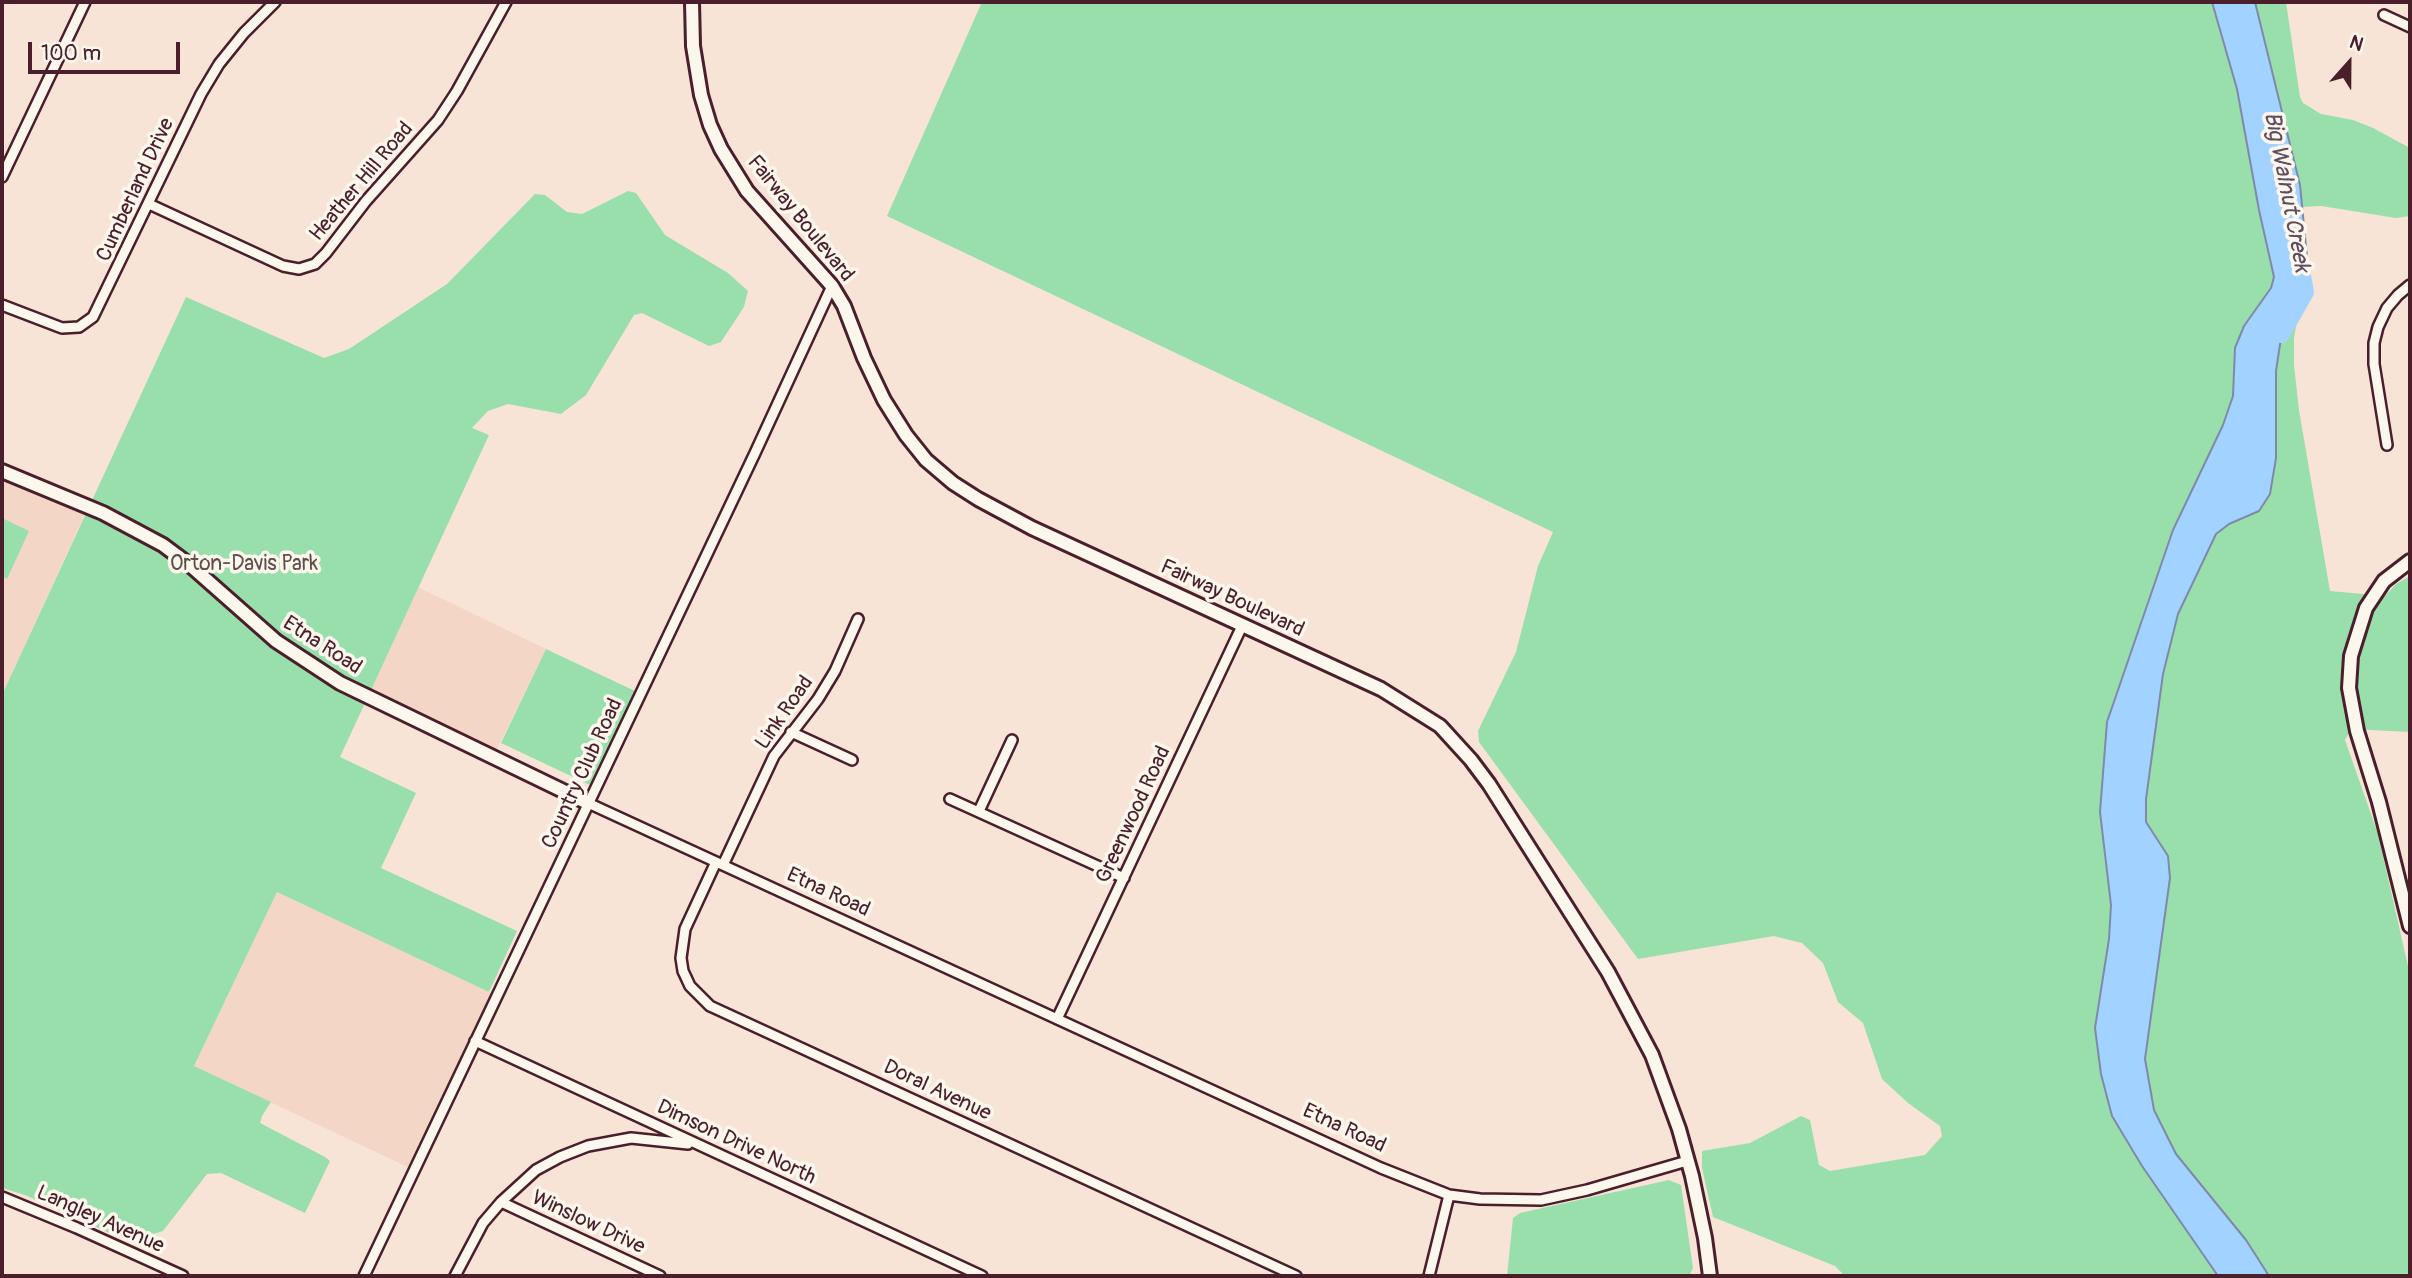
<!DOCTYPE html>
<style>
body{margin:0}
#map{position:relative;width:2412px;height:1278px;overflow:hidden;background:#f7e4d6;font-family:Pangolin,sans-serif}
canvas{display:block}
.frame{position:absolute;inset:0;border:4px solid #4a1f2b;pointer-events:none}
.north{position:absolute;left:2314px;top:28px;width:70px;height:70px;-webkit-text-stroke:5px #fbf7ec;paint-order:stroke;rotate:21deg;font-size:19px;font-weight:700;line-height:28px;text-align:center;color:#4a1f2b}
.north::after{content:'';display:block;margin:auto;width:24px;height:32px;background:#4a1f2b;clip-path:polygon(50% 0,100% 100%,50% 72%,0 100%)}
.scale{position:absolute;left:28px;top:42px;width:152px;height:32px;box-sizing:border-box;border:4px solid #4a1f2b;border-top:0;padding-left:9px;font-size:21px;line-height:24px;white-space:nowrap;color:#4a1f2b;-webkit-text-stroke:5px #fbf7ec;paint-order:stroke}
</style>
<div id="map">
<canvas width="2412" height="1278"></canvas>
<div class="frame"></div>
<div class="north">N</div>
<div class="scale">100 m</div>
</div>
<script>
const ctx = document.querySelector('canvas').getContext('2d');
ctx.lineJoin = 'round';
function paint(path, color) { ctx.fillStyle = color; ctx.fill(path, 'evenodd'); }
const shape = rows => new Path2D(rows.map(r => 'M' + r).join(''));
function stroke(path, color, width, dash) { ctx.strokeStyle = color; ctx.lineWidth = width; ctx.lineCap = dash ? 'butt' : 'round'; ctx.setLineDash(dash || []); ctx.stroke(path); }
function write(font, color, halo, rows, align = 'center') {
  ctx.font = font + ' Pangolin,sans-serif'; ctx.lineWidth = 7; ctx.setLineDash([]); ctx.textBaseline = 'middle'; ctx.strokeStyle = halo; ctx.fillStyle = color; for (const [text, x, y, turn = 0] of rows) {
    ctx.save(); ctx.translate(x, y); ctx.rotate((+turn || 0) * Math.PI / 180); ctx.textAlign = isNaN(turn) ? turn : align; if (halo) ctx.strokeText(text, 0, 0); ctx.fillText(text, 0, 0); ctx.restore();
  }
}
paint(shape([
 [2,477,86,511,2,695],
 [418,587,546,649,493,757,367,697],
 [277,892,498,996,416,1171,194,1066]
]), '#f4d6c7');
paint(shape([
 [982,2,2212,2,2237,89,2259,210,2274,277,2271,288,2244,326,2235,347,2233,396,2223,425,2173,530,2107,722,2100,812,2111,905,2109,939,2095,1028,2101,1074,2112,1116,2218,1276,1845,1276,1835,1266,1713,1217,1702,1168,1702,1151,1750,1143,1801,1116,1810,1120,1819,1165,1830,1171,1925,1155,1942,1136,1940,1126,1908,1103,1882,1079,1863,1023,1838,1002,1823,963,1802,943,1774,936,1638,959,1479,742,1478,731,1516,652,1538,566,1553,532,887,216],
 [2255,2,2286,2,2300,97,2303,103,2321,114,2353,120,2373,128,2410,148,2410,216,2396,218,2321,206,2302,207,2300,185],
 [628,191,636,193,665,235,728,273,748,291,744,307,721,342,709,346,642,313,634,315,586,395,561,414,508,404,488,411,472,428,489,435,340,757,416,793,381,868,517,931,489,992,277,892,194,1066,271,1102,262,1116,260,1123,325,1157,330,1161,305,1213,221,1173,207,1174,163,1231,144,1237,128,1233,119,1224,114,1235,25,1195,2,1188,2,695,186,297,324,358,349,349,447,284,535,194,545,195,567,212,582,214],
 [2302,293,2294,338,2294,365,2299,410,2330,591,2385,596,2396,584,2410,576,2410,732,2351,729,2345,740,2378,834,2410,975,2410,1276,2269,1276,2246,1240,2176,1154,2154,1110,2145,1059,2168,856,2146,822,2146,799,2163,674,2178,614,2216,534,2229,524,2259,511,2276,458,2276,371,2281,338],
 [2,518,29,531,7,579,2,576],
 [546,649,635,691,590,785,501,743],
 [1669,1180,1681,1185,1693,1268,1689,1276,1507,1276,1513,1218,1520,1213]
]), '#99dfab');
const water = shape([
 [2212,2,2255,2,2300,185,2308,267,2302,293,2281,338,2276,371,2276,458,2270,494,2259,511,2229,524,2216,534,2178,614,2163,674,2146,799,2146,822,2168,856,2170,878,2145,1059,2154,1110,2176,1154,2246,1240,2269,1276,2218,1276,2142,1166,2112,1116,2101,1074,2095,1028,2109,939,2111,905,2100,812,2107,722,2173,530,2223,425,2233,396,2235,348,2244,326,2271,288,2274,277,2259,210,2237,89,2212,2]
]);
paint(water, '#a2d2ff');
stroke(water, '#7f8aaa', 2);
stroke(shape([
 [2281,334,2305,292,2300,264]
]), '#a2d2ff', 18);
const street = shape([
 [2384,15,2410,27],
 [2,177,85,2],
 [149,204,283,266,299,269,315,264,326,253,366,201,438,120,457,91,506,2],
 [2,305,62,328,79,327,93,317,201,94,219,64,244,33,275,2],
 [2387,445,2374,364,2374,343,2378,327,2387,308,2398,295,2410,285],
 [791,732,852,760],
 [950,799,1124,878],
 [588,803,1381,1168,1449,1195,1480,1199,1541,1200,1587,1190,1687,1161],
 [979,811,1012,740],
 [716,862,685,929,681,958,683,971,690,986,710,1006,1296,1276],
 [723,865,774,756,818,699,835,671,858,619],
 [1057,1019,1242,626],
 [475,1041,982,1276],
 [2,1197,77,1228,183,1276],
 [501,1202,660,1276],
 [364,1276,755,453,832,286],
 [455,1276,483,1223,501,1202,536,1170,560,1157,588,1146,631,1138,688,1144],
 [1429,1276,1449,1195]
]);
const secondary = shape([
 [692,2,693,46,701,95,710,125,721,149,747,191,832,286,844,306,864,358,884,400,906,435,926,460,953,483,978,499,1032,528,1381,689,1440,726,1471,760,1489,784,1608,972,1652,1055,1679,1129,1692,1176,1705,1238,1710,1276],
 [2,471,103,513,163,545,191,566,276,641,340,683,588,803],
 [2410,561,2384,581,2366,608,2351,656,2349,688,2357,731,2379,802,2410,926]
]);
stroke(street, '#4a1f2b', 14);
stroke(secondary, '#4a1f2b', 18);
stroke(street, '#fbf7ec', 9);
stroke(secondary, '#fbf7ec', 12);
write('21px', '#4a1f2b', '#fbf7ec', [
 ["Heather Hill Road",362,182,-50],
 ["Cumberland Drive",136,190,-65],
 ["Fairway Boulevard",800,219,51],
 ["Fairway Boulevard",1232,599,25],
 ["Etna Road",322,646,33],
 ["Link Road",785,713,-55],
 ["Country Club Road",583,774,-65],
 ["Greenwood Road",1134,815,-65],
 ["Etna Road",828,893,25],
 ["Doral Avenue",937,1091,25],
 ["Etna Road",1344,1129,25],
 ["Dimson Drive North",736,1143,25],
 ["Langley Avenue",100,1220,24],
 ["Winslow Drive",588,1223,25]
]);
write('21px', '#5e4f4b', '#fbf7ec', [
 ["Orton-Davis Park",244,565]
]);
write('italic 23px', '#604c60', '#fbf7ec', [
 ["Big Walnut Creek",2286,192,79]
]);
</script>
